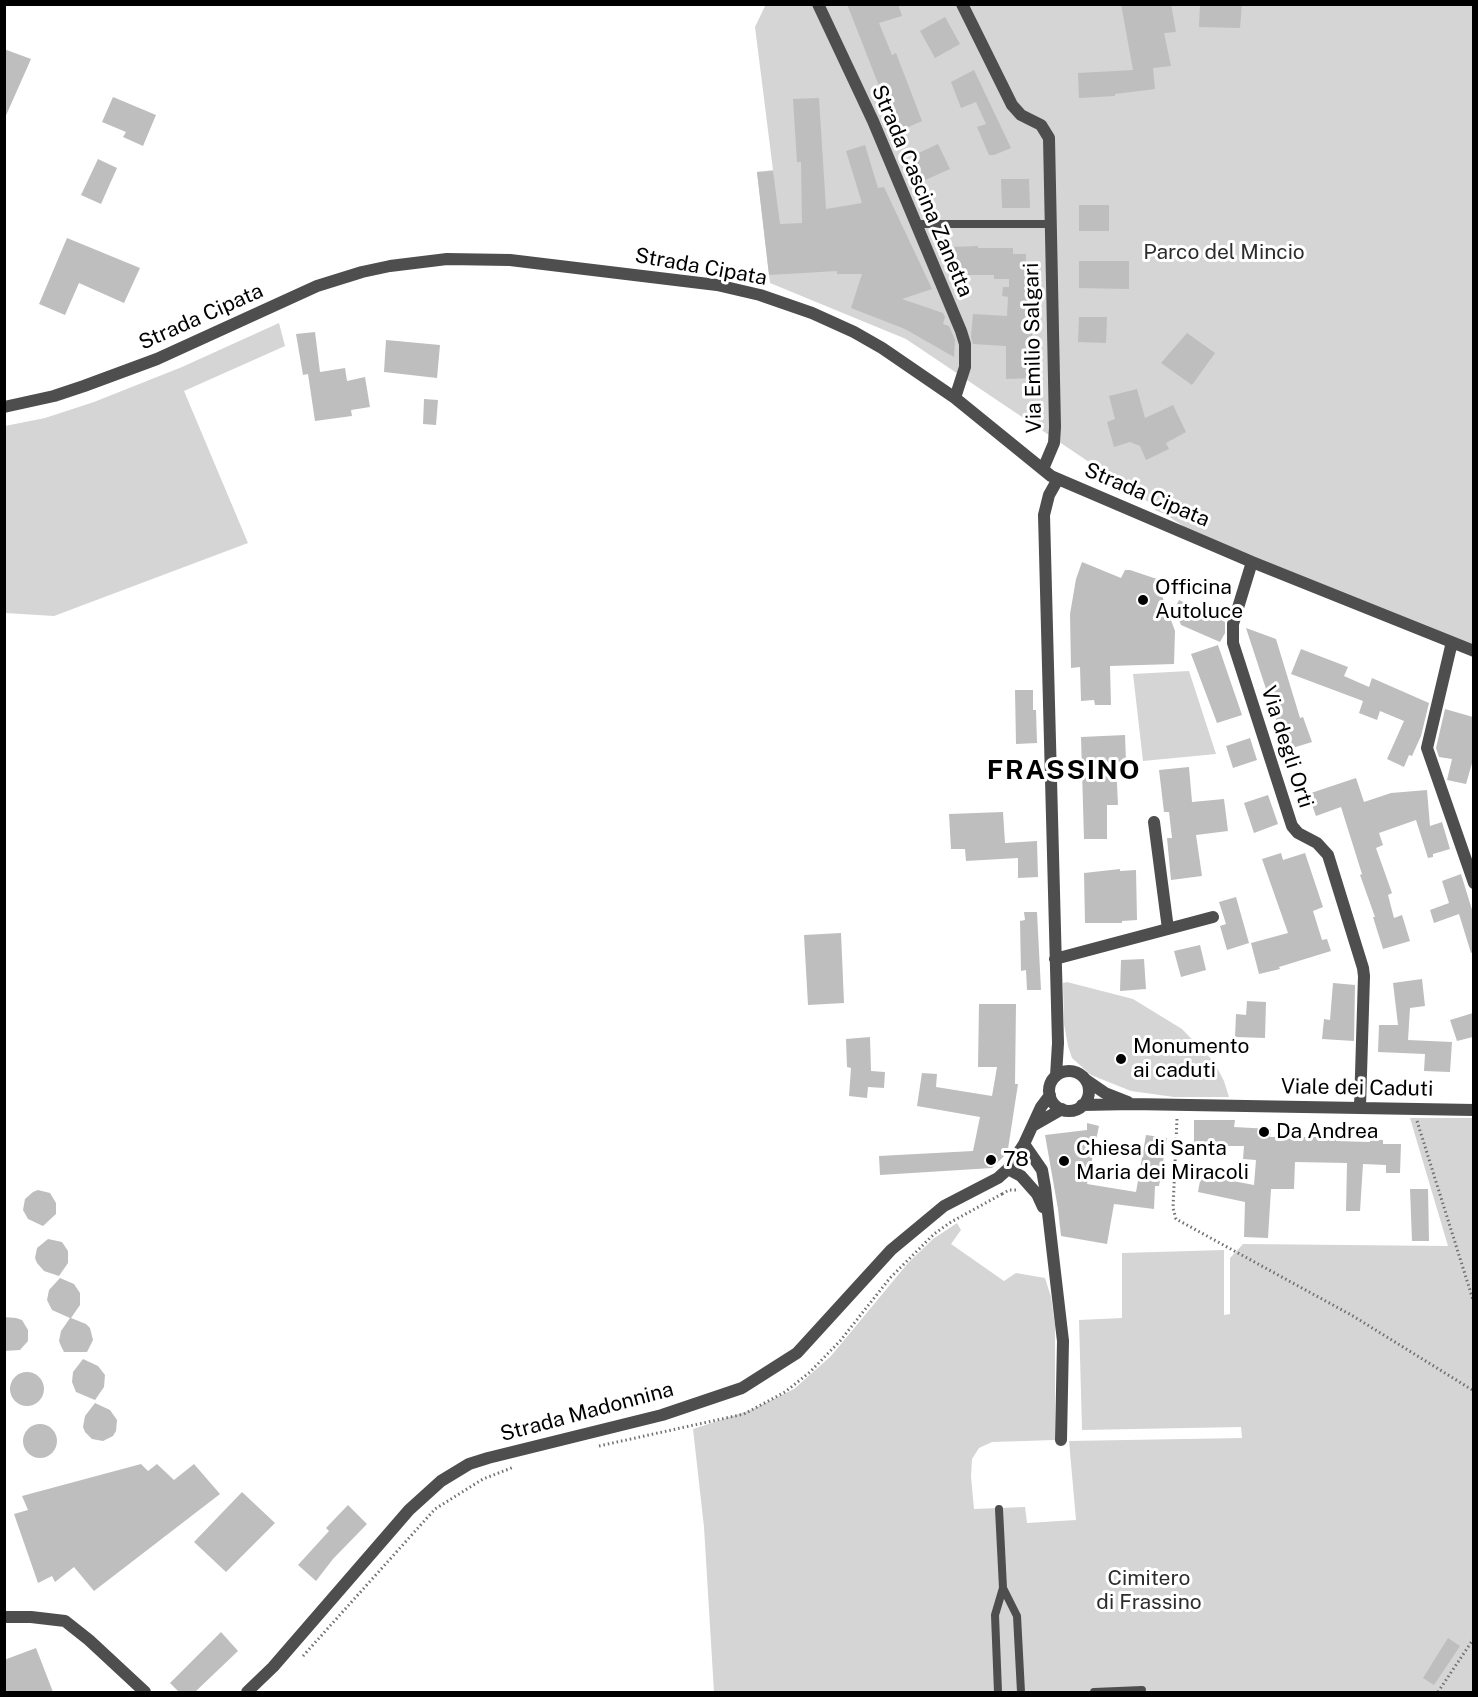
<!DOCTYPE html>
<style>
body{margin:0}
#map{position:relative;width:1478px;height:1697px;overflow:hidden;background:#fff;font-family:"Public Sans",sans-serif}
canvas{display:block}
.frame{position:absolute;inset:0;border:6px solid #000;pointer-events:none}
</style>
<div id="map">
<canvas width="1478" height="1697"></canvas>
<div class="frame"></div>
</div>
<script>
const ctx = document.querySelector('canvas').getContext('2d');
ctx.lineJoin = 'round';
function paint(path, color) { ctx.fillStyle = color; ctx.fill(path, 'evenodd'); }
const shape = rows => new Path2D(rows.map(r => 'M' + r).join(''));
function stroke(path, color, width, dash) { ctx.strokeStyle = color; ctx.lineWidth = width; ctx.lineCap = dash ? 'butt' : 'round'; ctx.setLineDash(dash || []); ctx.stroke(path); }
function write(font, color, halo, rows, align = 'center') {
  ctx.font = font + ' "Public Sans",sans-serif'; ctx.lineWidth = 6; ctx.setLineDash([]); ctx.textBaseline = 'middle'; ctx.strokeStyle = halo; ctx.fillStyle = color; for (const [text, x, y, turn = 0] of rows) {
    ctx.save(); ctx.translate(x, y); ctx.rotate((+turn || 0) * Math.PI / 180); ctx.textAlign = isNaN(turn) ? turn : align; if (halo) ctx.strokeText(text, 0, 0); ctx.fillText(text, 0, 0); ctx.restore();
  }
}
paint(shape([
 [766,4,1473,5,1473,651,1210,544,1165,514,1155,510,1156,507,906,339,770,283,757,172,773,170,755,27],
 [279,323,285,346,184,391,248,543,54,616,5,613,5,426,45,418,94,402,182,367],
 [1189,671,1216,754,1143,761,1133,674],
 [1067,982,1133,999,1182,1029,1214,1062,1224,1081,1229,1097,1174,1097,1131,1091,1091,1075,1072,1058,1068,1046,1064,1024,1063,983],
 [1410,1118,1473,1118,1473,1692,714,1692,704,1527,693,1429,751,1410,794,1389,831,1356,908,1263,933,1239,957,1223,961,1230,951,1244,1004,1281,1016,1273,1045,1278,1051,1297,1055,1325,1055,1440,992,1442,979,1448,972,1459,971,1477,974,1509,1025,1507,1027,1523,1076,1520,1069,1441,1242,1438,1241,1427,1082,1430,1079,1320,1122,1318,1122,1253,1224,1250,1224,1315,1230,1314,1230,1258,1243,1244,1448,1246]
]), '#d5d5d5');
paint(shape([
 [847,4,898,4,902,16,879,23,892,55,896,53,922,121,897,132],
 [1121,4,1171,4,1176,32,1164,33,1171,66,1153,68,1155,89,1115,94,1115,96,1079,98,1078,73,1133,70],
 [1200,4,1242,4,1240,28,1199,27],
 [945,17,960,44,935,58,920,31],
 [4,49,31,59,4,120],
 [974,70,1011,148,994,155,989,155,977,127,986,124,976,102,961,108,951,82],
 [113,97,156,115,143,146,123,137,126,132,102,122],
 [819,98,826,209,862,203,846,151,865,145,878,188,884,187,932,289,902,299,943,313,945,317,943,324,949,326,955,340,954,357,905,329,851,308,862,274,837,274,837,271,769,275,757,172,773,171,780,224,802,223,801,162,797,162,793,99],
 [938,144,950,169,921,182,910,157],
 [98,159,117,168,101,204,81,195],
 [1001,179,1029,179,1030,208,1002,208],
 [1079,205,1109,205,1109,231,1079,231],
 [67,238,140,268,124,303,79,283,65,315,39,304],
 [978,246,978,248,1013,248,1013,254,1026,254,1025,287,1038,288,1037,299,1032,299,1032,378,1006,379,1006,346,973,344,971,337,973,314,1007,316,1008,297,1002,296,1003,287,1009,287,1009,279,994,279,994,275,951,275,950,247],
 [1079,261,1129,261,1129,289,1079,288],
 [1079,317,1107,317,1106,343,1078,342],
 [315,332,320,372,345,368,347,381,365,377,370,407,351,410,352,416,315,421,308,374,303,375,296,334],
 [1187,333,1215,353,1192,385,1161,363],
 [386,340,440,345,437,378,384,372],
 [1137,389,1145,418,1173,405,1186,432,1166,443,1169,449,1146,460,1140,446,1130,442,1114,447,1107,422,1115,419,1109,396],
 [424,399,438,400,436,425,423,424],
 [1082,562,1121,578,1125,570,1130,570,1160,580,1158,585,1175,631,1174,664,1110,666,1111,705,1095,705,1094,700,1081,701,1080,667,1071,668,1070,614,1076,579],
 [1179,600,1225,622,1225,633,1220,642,1181,625,1175,608],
 [1246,628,1276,639,1300,718,1303,717,1312,742,1286,750],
 [1218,645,1242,715,1217,723,1191,654],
 [1301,649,1348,667,1344,676,1369,687,1372,678,1429,703,1421,736,1412,756,1409,755,1404,767,1387,759,1404,721,1380,711,1377,720,1359,713,1363,701,1291,674],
 [1015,690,1033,690,1033,710,1036,710,1037,743,1016,744],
 [1445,709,1473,717,1473,760,1466,784,1447,780,1452,759,1439,757,1436,748],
 [1125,735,1126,761,1116,762,1118,805,1107,805,1107,839,1084,839,1081,737],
 [1250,738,1257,760,1233,768,1226,746],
 [1189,767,1192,802,1224,799,1228,831,1196,835,1202,876,1171,880,1167,838,1172,838,1169,812,1164,812,1159,770],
 [1356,778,1364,802,1391,793,1427,790,1430,826,1442,822,1450,849,1433,854,1433,857,1428,858,1416,820,1379,833,1383,845,1376,848,1392,893,1388,895,1394,918,1402,915,1410,941,1383,949,1373,917,1375,917,1360,875,1362,874,1341,807,1316,816,1308,794],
 [1268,795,1278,824,1254,833,1244,803],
 [1003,812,1005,843,1037,841,1038,877,1018,878,1018,858,966,861,965,849,951,849,949,814],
 [1281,853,1283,860,1305,853,1323,907,1313,911,1322,940,1327,939,1331,951,1279,967,1280,969,1259,974,1251,943,1288,933,1262,859],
 [1120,869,1120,871,1136,870,1137,920,1122,921,1122,923,1085,923,1084,873],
 [1461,874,1473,913,1473,952,1471,953,1459,914,1434,923,1430,910,1449,903,1442,881],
 [1236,897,1249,943,1227,950,1220,926,1226,924,1219,902],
 [1024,912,1037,912,1041,990,1027,990,1026,970,1021,971,1020,921,1025,920],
 [841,933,844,1003,808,1005,804,935],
 [1200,945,1206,970,1181,977,1174,951],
 [1144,959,1146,989,1120,991,1121,960],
 [1422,979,1425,1006,1410,1008,1408,1040,1452,1042,1450,1072,1424,1071,1425,1054,1378,1052,1379,1025,1398,1025,1393,983],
 [1333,983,1355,985,1354,1041,1322,1039,1324,1019,1330,1020],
 [1247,1001,1266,1002,1265,1038,1235,1037,1236,1014,1246,1015],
 [979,1004,1016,1004,1015,1084,1018,1084,1008,1149,1005,1155,992,1168,880,1175,879,1156,973,1151,980,1117,917,1106,922,1073,937,1074,936,1087,992,1096,997,1067,978,1067],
 [1473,1013,1473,1037,1457,1041,1450,1020],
 [870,1037,871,1071,885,1072,884,1088,868,1087,867,1098,849,1096,851,1068,847,1067,846,1039],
 [1194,1120,1235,1120,1234,1127,1271,1129,1270,1137,1336,1137,1336,1141,1370,1142,1370,1139,1383,1140,1383,1144,1401,1144,1400,1173,1386,1173,1386,1165,1363,1164,1360,1211,1346,1211,1347,1163,1295,1162,1294,1189,1271,1189,1268,1238,1244,1237,1245,1202,1198,1192,1201,1175,1254,1185,1256,1160,1243,1159,1244,1146,1194,1146],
 [1087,1123,1099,1126,1087,1184,1136,1192,1146,1135,1167,1138,1159,1186,1155,1186,1154,1209,1114,1204,1107,1244,1061,1236,1058,1209,1045,1135,1087,1130],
 [1410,1189,1428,1189,1429,1241,1412,1241],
 [38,1190,50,1193,56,1203,56,1214,43,1226,28,1219,23,1210,25,1199,33,1192],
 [48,1239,62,1242,68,1251,68,1263,59,1276,44,1271,37,1263,35,1258,37,1248],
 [60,1278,74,1284,80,1293,80,1305,71,1318,86,1324,90,1328,93,1340,87,1352,64,1352,61,1346,59,1341,61,1331,70,1318,52,1310,47,1300,49,1290],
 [4,1317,16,1318,22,1320,28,1330,28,1341,20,1350,4,1351],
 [83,1359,98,1366,105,1375,104,1387,95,1400,76,1392,72,1382,73,1372],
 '10 1389a17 17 0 1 1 34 0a17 17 0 1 1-34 0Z',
 [95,1403,110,1410,117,1420,116,1431,113,1436,103,1441,92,1439,85,1432,83,1427,85,1416],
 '23 1441a17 17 0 1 1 34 0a17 17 0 1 1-34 0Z',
 [141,1464,148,1471,157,1464,174,1480,194,1464,220,1494,94,1591,74,1567,55,1582,52,1576,38,1583,14,1514,28,1510,22,1496],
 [242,1492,275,1523,226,1572,194,1542],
 [348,1505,367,1524,333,1559,316,1581,298,1565,329,1531,326,1528],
 [221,1632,238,1651,195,1692,179,1692,170,1683],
 [1448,1638,1460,1646,1434,1685,1423,1678],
 [36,1648,53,1692,4,1692,4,1660]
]), '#bebebe');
stroke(shape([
 [1177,1119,1173,1208,1176,1219,1353,1316,1474,1391],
 [1417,1121,1474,1303],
 [1002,1194,1009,1190,1016,1190],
 [599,1446,744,1414,785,1392,810,1372,840,1341,890,1278,934,1234,951,1222,1002,1194,1001,1191],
 [303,1656,435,1509,483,1479,514,1467],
 [1438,1692,1474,1638]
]), '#707070', 3, [1.5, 3]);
stroke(shape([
 [916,224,1051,224],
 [1003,1588,1017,1616,1021,1692],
 [998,1692,995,1615,1003,1588,999,1509],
 [1094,1692,1142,1690]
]), '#4e4e4e', 8);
stroke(shape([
 [818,4,873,121,961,331,965,344,965,367,955,398],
 [962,4,1012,105,1021,115,1041,125,1049,138,1055,427,1054,443,1043,469],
 [4,407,54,396,84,386,157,359,317,286,362,272,390,266,447,259,510,260,717,285,760,295,812,313,854,332,882,348,955,398,1051,476,1252,562,1474,651],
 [1252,562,1233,624,1233,643,1292,826,1298,833,1317,843,1328,855,1363,968,1364,976,1360,1107],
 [1452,642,1427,748,1474,883],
 [1154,822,1168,929],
 [1055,959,1213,917],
 '1049 1091a20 20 0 1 1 40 0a20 20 0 1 1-40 0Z',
 [1056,1076,1058,1043,1044,515,1049,495,1058,479],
 [1086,1080,1105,1093,1128,1102],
 [1082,1105,1132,1104,1474,1110],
 [1034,1125,1062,1109],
 [1024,1144,1042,1170,1045,1187,1063,1341,1061,1440],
 [1008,1169,1021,1176,1037,1194,1043,1207],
 [4,1617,31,1617,65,1621,89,1640,145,1692],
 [247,1692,273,1667,409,1510,441,1481,469,1464,488,1458,662,1415,742,1388,797,1353,891,1250,944,1206,998,1178,1008,1169,1024,1144,1041,1107,1050,1095]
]), '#4e4e4e', 12);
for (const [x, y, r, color] of [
 [1143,600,6,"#000"],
 [1121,1059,6,"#000"],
 [1264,1132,6,"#000"],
 [991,1160,6,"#000"],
 [1064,1161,6,"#000"]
]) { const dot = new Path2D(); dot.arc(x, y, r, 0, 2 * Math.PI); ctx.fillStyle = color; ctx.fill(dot); stroke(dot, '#fff', 2); }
write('21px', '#000', '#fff', [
 ["Strada Cascina Zanetta",922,191,67],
 ["Strada Cipata",701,267,10],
 ["Strada Cipata",201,317,-24],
 ["Via Emilio Salgari",1033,348,-91],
 ["Strada Cipata",1147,495,23],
 ["Via degli Orti",1287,747,72],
 ["Viale dei Caduti",1357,1088,1],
 ["Strada Madonnina",587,1412,-15]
]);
write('21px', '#2c2c2c', '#fff', [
 ["Parco del Mincio",1224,253],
 ["Cimitero",1149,1579],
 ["di Frassino",1149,1603]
]);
write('21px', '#000', '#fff', [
 ["Officina",1155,588],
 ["Autoluce",1155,612],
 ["Monumento",1133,1047],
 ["ai caduti",1133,1071],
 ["Da Andrea",1276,1132],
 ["Chiesa di Santa",1076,1149],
 ["Maria dei Miracoli",1076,1173],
 ["78",1003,1160]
], 'left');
ctx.letterSpacing = '1.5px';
write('bold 27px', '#000', '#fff', [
 ["FRASSINO",1064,771]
]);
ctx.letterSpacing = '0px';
</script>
